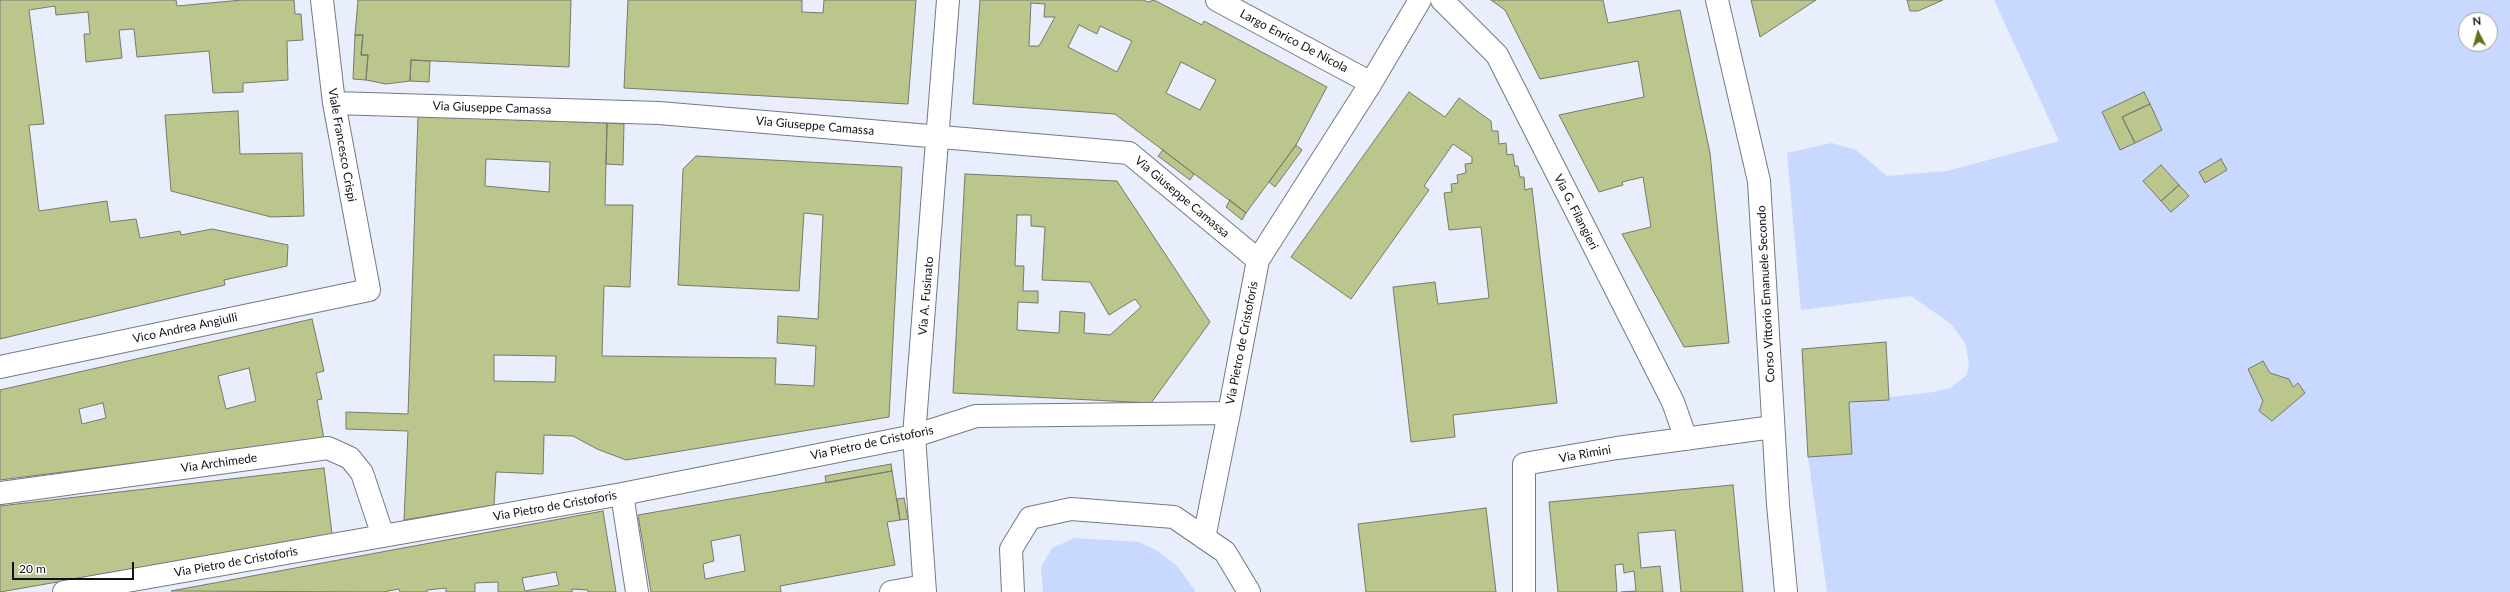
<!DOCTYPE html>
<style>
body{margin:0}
#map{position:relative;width:2510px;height:592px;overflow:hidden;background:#e8eefc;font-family:Lato,sans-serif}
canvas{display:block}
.north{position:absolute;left:2458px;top:12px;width:40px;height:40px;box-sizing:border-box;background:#fff;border:1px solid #9fa0a1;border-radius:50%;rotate:354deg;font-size:11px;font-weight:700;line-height:16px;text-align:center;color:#0f1115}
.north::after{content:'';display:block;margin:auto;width:14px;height:18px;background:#65701a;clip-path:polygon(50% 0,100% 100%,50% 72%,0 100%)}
.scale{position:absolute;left:12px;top:562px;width:122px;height:18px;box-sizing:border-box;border:2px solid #0f1115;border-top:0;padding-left:5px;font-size:12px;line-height:14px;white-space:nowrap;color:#0f1115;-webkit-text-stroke:3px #fff;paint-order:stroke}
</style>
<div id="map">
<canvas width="2510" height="592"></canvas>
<div class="north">N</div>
<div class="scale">20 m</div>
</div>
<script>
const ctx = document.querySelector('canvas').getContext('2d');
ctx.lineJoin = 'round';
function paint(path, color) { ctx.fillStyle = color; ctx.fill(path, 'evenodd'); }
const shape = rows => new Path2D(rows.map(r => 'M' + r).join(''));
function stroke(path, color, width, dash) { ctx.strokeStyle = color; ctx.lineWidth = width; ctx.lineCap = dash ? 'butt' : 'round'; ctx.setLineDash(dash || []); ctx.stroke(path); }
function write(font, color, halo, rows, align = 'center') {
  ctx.font = font + ' Lato,sans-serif'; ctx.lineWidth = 3; ctx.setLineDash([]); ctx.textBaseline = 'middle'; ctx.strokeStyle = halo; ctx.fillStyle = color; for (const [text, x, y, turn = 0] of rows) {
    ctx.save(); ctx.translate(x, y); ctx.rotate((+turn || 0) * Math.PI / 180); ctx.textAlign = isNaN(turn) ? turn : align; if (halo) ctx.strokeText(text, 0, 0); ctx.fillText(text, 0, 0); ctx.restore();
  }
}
paint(shape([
 [1994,0,2510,0,2510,592,1827,592,1808,457,1852,454,1849,402,1934,392,1950,388,1967,375,1969,362,1965,343,1951,324,1911,296,1801,310,1787,153,1832,143,1856,150,1887,176,1947,171,2059,141],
 [2466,20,2490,20,2490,44,2466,44],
 [1075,538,1139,542,1158,551,1177,566,1196,592,1043,592,1041,567,1052,548]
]), '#c8d8fe');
const building = shape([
 [0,0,176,0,177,6,242,0,294,0,295,14,301,14,303,40,287,41,288,80,243,83,243,92,213,93,209,51,137,57,134,29,119,30,122,58,86,62,84,34,90,34,88,12,56,15,55,6,29,10,44,124,29,125,39,211,107,201,110,222,136,219,140,238,180,231,181,235,212,229,288,245,287,266,224,280,225,285,0,339,0,0],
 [358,0,571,0,569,67,411,60,410,81,386,84,366,80,368,55,361,55,363,35,355,35,358,0],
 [628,0,802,0,802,12,823,13,824,0,916,0,908,104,624,88,628,0],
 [980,0,1143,0,1148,2,1154,0,1202,25,1204,21,1327,87,1296,145,1246,213,1115,114,973,104,980,0],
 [1031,3,1045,4,1044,17,1055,17,1039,46,1029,46,1031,3],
 [1079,25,1097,34,1100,26,1132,41,1117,72,1068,47,1079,25],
 [1181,62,1216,80,1200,110,1166,93,1181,62],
 [1491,0,1603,0,1608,23,1680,10,1710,153,1729,343,1684,347,1622,234,1651,227,1643,177,1622,182,1623,185,1599,192,1559,115,1644,97,1638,61,1540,79,1505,10,1491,0],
 [1751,0,1816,0,1760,37,1751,0],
 [1907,0,1943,0,1918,11,1910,11,1907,0],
 [355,35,363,35,361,55,368,55,366,80,353,79,355,35],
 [411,60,430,61,429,82,410,81,411,60],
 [1409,92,1445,117,1459,98,1491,121,1492,131,1498,131,1499,144,1506,143,1507,155,1513,154,1515,166,1518,166,1520,177,1524,177,1525,190,1532,188,1557,403,1453,415,1455,437,1411,442,1393,287,1435,282,1438,304,1489,298,1481,227,1449,230,1444,193,1452,192,1451,184,1458,183,1457,175,1466,173,1465,164,1472,163,1472,157,1453,144,1424,186,1429,190,1351,299,1291,257,1409,92],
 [2144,92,2150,104,2122,117,2135,143,2120,150,2102,112,2144,92],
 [2150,104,2162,130,2135,143,2122,117,2150,104],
 [238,111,240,154,302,153,304,216,271,217,171,191,165,115,238,111],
 [418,116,607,123,605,205,633,205,630,287,604,286,602,356,776,358,775,384,814,386,816,346,777,343,778,316,818,319,823,215,804,213,799,291,678,285,683,169,696,156,902,167,889,417,626,460,597,449,573,436,544,435,543,474,496,472,494,505,404,520,408,431,346,429,346,412,408,414,418,116],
 [486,159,550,162,549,192,485,186,486,159],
 [494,355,556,356,555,382,494,381,494,355],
 [607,123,624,124,623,165,606,164,607,123],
 [1296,145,1302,150,1275,187,1269,182,1296,145],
 [1163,150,1194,174,1190,180,1158,156,1163,150],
 [2221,159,2227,170,2205,183,2199,172,2221,159],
 [2161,165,2179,185,2161,201,2143,181,2161,165],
 [965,174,1117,181,1210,322,1151,403,953,393,965,174],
 [1017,215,1031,215,1031,226,1045,227,1042,280,1090,282,1109,315,1135,299,1141,307,1110,335,1084,333,1085,313,1060,311,1059,333,1017,330,1018,302,1038,303,1038,291,1023,291,1024,266,1015,266,1017,215],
 [2179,185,2189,196,2171,212,2161,201,2179,185],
 [1230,200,1246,213,1242,220,1226,207,1230,200],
 [312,319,324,371,316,373,322,399,317,400,324,439,0,480,0,390,312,319],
 [249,368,256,401,226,409,218,376,249,368],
 [103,403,106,418,82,424,79,409,103,403],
 [1886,342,1889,400,1849,402,1852,454,1808,457,1802,349,1886,342],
 [2263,361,2270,373,2289,379,2293,387,2298,383,2305,393,2272,421,2259,411,2263,401,2248,369,2263,361],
 [891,464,892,471,826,483,825,476,891,464],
 [324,468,332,534,0,592,0,506,324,468],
 [892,471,900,520,887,522,895,565,780,586,781,592,651,592,638,515,892,471],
 [740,535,745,571,705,579,703,564,714,561,711,541,740,535],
 [1733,485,1743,592,1681,592,1675,530,1638,533,1641,568,1660,566,1663,592,1621,592,1636,591,1634,571,1624,573,1623,564,1615,565,1617,592,1558,592,1549,502,1733,485],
 [904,498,908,519,900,520,897,499,904,498],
 [1486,508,1496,592,1366,592,1358,524,1486,508],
 [603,511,616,592,588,592,588,590,572,589,572,592,498,592,498,582,475,583,475,592,446,592,446,588,427,590,427,592,400,592,399,589,383,592,171,591,603,511],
 [556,572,559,585,525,591,522,578,556,572]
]);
paint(building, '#bbc68c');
stroke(building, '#77796c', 1);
const minor = shape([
 [1217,0,1371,83],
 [1442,0,1497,55,1673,402,1686,439],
 [1717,0,1759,181,1778,504,1786,592],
 [334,103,659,113,1129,153,1258,260],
 [0,367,369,290,334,103,322,0],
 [0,493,328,448,350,458,362,473,383,536],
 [622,494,637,592],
 [1204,538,1229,413],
 [64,592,622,494,914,436,976,416,1229,413,1258,260,1371,83,1420,0],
 [891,592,924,586],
 [925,592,914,436,948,0],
 [1013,592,1011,549,1030,518,1071,509,1174,517,1225,552,1249,592],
 [1524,592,1524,464,1617,448,1773,427]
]);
stroke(minor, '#747985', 24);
stroke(minor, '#fff', 22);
write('12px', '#0f1115', '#fff', [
 ["Largo Enrico De Nicola",1294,41,28],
 ["Via Giuseppe Camassa",492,108,2],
 ["Via Giuseppe Camassa",815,126,5],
 ["Viale Francesco Crispi",342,145,80],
 ["Via Giuseppe Camassa",1182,197,40],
 ["Via G. Filangieri",1576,212,63],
 ["Corso Vittorio Emanuele Secondo",1766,294,-93],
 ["Via A. Fusinato",926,296,-85],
 ["Vico Andrea Angiulli",185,328,-12],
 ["Via Pietro de Cristoforis",1242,343,-79],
 ["Via Pietro de Cristoforis",872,443,-12],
 ["Via Rimini",1585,454,-10],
 ["Via Archimede",219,463,-8],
 ["Via Pietro de Cristoforis",555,506,-10],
 ["Via Pietro de Cristoforis",236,562,-10]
]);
</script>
